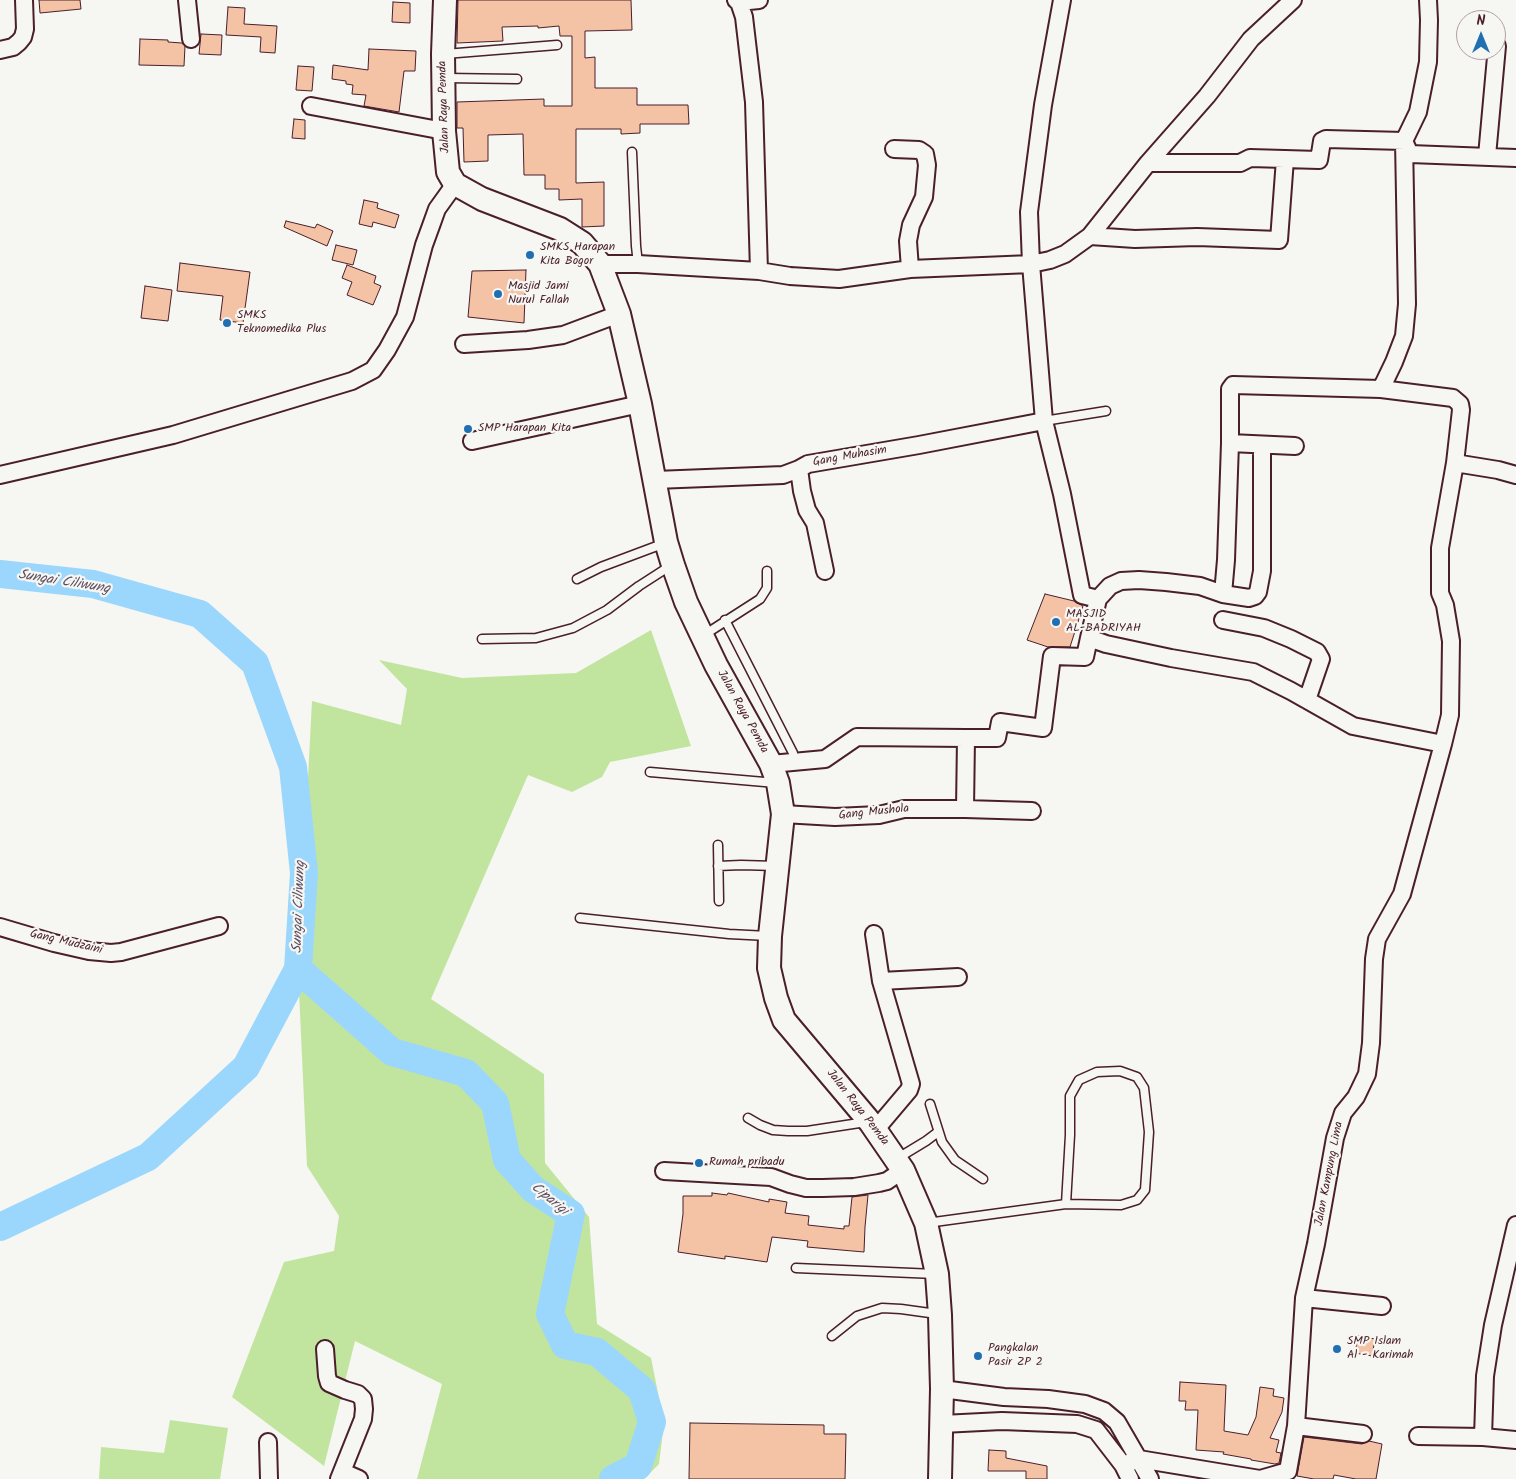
<!DOCTYPE html>
<style>
body{margin:0}
#map{position:relative;width:1516px;height:1479px;overflow:hidden;background:#f6f6f2;font-family:Kalam,sans-serif}
canvas{display:block}
.north{position:absolute;left:1456px;top:10px;width:50px;height:50px;box-sizing:border-box;background:#f6f6f2;border:1px solid #b1a0a2;border-radius:50%;rotate:0deg;font-size:14px;font-weight:700;line-height:20px;text-align:center;color:#4a1f2b}
.north::after{content:'';display:block;margin:auto;width:18px;height:22px;background:#1f6fb2;clip-path:polygon(50% 0,100% 100%,50% 72%,0 100%)}
</style>
<div id="map">
<canvas width="1516" height="1479"></canvas>
<div class="north">N</div>
</div>
<script>
const ctx = document.querySelector('canvas').getContext('2d');
ctx.lineJoin = 'round';
function paint(path, color) { ctx.fillStyle = color; ctx.fill(path, 'evenodd'); }
const shape = rows => new Path2D(rows.map(r => 'M' + r).join(''));
function stroke(path, color, width, dash) { ctx.strokeStyle = color; ctx.lineWidth = width; ctx.lineCap = dash ? 'butt' : 'round'; ctx.setLineDash(dash || []); ctx.stroke(path); }
function write(font, color, halo, rows, align = 'center') {
  ctx.font = font + ' Kalam,sans-serif'; ctx.lineWidth = 4.5; ctx.setLineDash([]); ctx.textBaseline = 'middle'; ctx.strokeStyle = halo; ctx.fillStyle = color; for (const [text, x, y, turn = 0] of rows) {
    ctx.save(); ctx.translate(x, y); ctx.rotate((+turn || 0) * Math.PI / 180); ctx.textAlign = isNaN(turn) ? turn : align; if (halo) ctx.strokeText(text, 0, 0); ctx.fillText(text, 0, 0); ctx.restore();
  }
}
paint(shape([
 [651,630,691,746,610,762,602,777,572,792,528,775,431,999,544,1074,545,1163,589,1217,597,1324,651,1358,664,1423,659,1464,644,1479,417,1479,442,1384,355,1341,324,1466,232,1397,284,1262,334,1251,339,1216,307,1166,298,969,312,701,401,725,407,689,379,660,462,678,576,673],
 [170,1420,228,1428,220,1479,99,1479,101,1447,164,1453]
]), '#c1e59f');
stroke(shape([
 [0,574,93,584,200,614,255,663,293,767,304,873,298,969,246,1067,148,1157,0,1227],
 [298,969,392,1052,466,1073,495,1103,507,1160,533,1189,571,1214,550,1314,565,1345,597,1352,642,1390,652,1422,638,1466,613,1479]
]), '#9bd7fc', 28);
const building = shape([
 [39,0,80,0,81,9,40,13,39,0],
 [458,0,631,0,632,30,585,31,585,58,595,57,595,88,637,88,637,105,688,105,689,124,640,124,640,133,621,134,621,129,576,129,576,183,604,182,604,226,582,227,582,199,559,200,559,189,545,189,545,175,524,175,523,134,488,135,488,161,464,162,463,128,457,128,457,102,544,99,544,106,572,106,572,36,560,36,559,26,538,28,538,26,502,27,503,41,457,43,458,0],
 [393,2,410,3,410,23,392,22,393,2],
 [228,7,245,8,244,24,277,26,275,53,260,52,261,37,226,35,228,7],
 [201,34,222,35,221,55,199,54,201,34],
 [140,39,168,40,168,42,182,43,185,46,184,66,139,65,140,39],
 [369,49,416,51,415,71,404,71,399,112,364,106,366,95,352,94,353,85,346,84,346,81,332,79,333,65,368,70,369,49],
 [298,66,314,67,312,91,296,90,298,66],
 [294,119,305,120,305,139,292,138,294,119],
 [364,200,378,203,377,208,399,215,395,228,373,222,372,227,359,224,364,200],
 [286,221,315,228,317,224,333,231,327,246,284,227,286,221],
 [336,245,357,250,353,265,332,260,336,245],
 [180,263,250,272,243,323,220,320,223,296,177,291,180,263],
 [347,265,376,276,374,283,381,286,373,305,347,295,352,282,342,278,347,265],
 [526,270,524,323,468,317,472,271,526,270],
 [145,286,172,290,168,321,141,318,145,286],
 [1045,594,1074,601,1083,606,1070,647,1048,647,1027,640,1045,594],
 [712,1193,727,1195,728,1193,769,1202,769,1199,787,1202,785,1213,809,1216,808,1225,844,1229,844,1226,849,1226,852,1197,868,1195,865,1227,864,1252,807,1247,808,1241,772,1237,767,1262,725,1256,725,1259,678,1252,683,1214,683,1196,712,1196,712,1193],
 [1358,1336,1375,1339,1372,1356,1355,1353,1358,1336],
 [1180,1382,1226,1385,1224,1431,1248,1435,1256,1417,1260,1387,1274,1389,1273,1396,1284,1398,1282,1412,1270,1438,1279,1440,1276,1452,1281,1453,1279,1463,1275,1464,1251,1460,1251,1459,1223,1454,1224,1452,1196,1450,1198,1410,1185,1410,1186,1401,1179,1401,1180,1382],
 [690,1423,824,1425,824,1434,846,1434,845,1479,689,1479,690,1423],
 [1304,1437,1362,1444,1369,1441,1382,1444,1376,1479,1356,1479,1334,1475,1333,1479,1314,1479,1297,1476,1304,1437],
 [989,1450,1006,1451,1006,1458,1047,1466,1047,1479,1026,1479,1026,1471,988,1471,989,1450]
]);
paint(building, '#f4c2a4');
stroke(building, '#4a1f2b', 1);
const lane = shape([
 [445,54,557,45],
 [446,78,517,79],
 [632,152,636,246,638,264],
 [1044,421,1106,411],
 [577,579,601,567,665,543],
 [725,620,793,753],
 [704,635,760,599,767,588,767,571],
 [482,639,536,638,573,628,607,610,639,586,670,566],
 [650,772,776,783],
 [718,845,719,901],
 [718,866,741,865,776,866],
 [580,918,729,934,768,936],
 [930,1104,942,1142,955,1160,983,1179],
 [748,1118,760,1125,773,1130,788,1131,807,1131,866,1122],
 [898,1158,926,1141,938,1132],
 [927,1223,1066,1204,1121,1205,1137,1200,1145,1190,1149,1132,1144,1088,1137,1077,1120,1071,1097,1072,1079,1080,1070,1096,1070,1135,1066,1204],
 [796,1268,935,1274],
 [832,1336,857,1316,882,1308,901,1309,937,1314]
]);
const street = shape([
 [187,0,191,39],
 [736,0,739,2,744,17,754,102,759,271],
 [1062,0,1043,105,1029,212,1031,264,1044,421,1062,494,1082,595,1098,599],
 [739,2,759,0],
 [0,50,13,47,19,42,23,37,25,29,24,0],
 [311,106,444,131],
 [894,149,919,150,925,154,927,165,924,197,911,225,908,241,910,269],
 [1487,156,1497,46],
 [1148,163,1240,163,1250,158,1319,160,1322,141,1326,139,1404,141,1410,154,1516,158],
 [1090,236,1135,239,1197,237,1279,240,1285,159],
 [600,264,638,264,759,271,790,276,839,279,910,269,1031,264,1050,260,1065,254,1090,236,1148,163,1207,96,1251,39,1293,0],
 [464,344,528,340,563,335,619,314],
 [1381,389,1394,362,1404,336,1407,304,1404,141,1418,112,1428,62,1429,20,1428,0],
 [472,441,640,404],
 [1230,443,1295,446],
 [1262,450,1262,571,1258,592,1255,596,1249,598,1223,594,1200,586,1166,582,1139,580,1121,581,1110,586,1098,599,1089,638,1106,644,1171,658,1253,672,1291,691,1353,726,1443,744],
 [1455,463,1498,470,1516,475],
 [799,469,802,491,807,510,815,523,825,571],
 [0,475,173,435,352,381,373,370,387,350,405,317,424,245,432,223,437,209,455,184],
 [655,480,783,475,799,469,808,464,919,445,1044,421],
 [1223,620,1264,628,1291,639,1317,652,1321,659,1307,700],
 [771,764,825,759,857,737,966,738],
 [965,809,966,738,997,738,1000,722,1043,728,1052,656,1085,657,1089,638],
 [783,814,835,817,879,815,904,809,965,809,1032,811],
 [0,927,54,943,89,951,111,953,121,952,219,926],
 [874,934,881,981,911,1084,909,1090,876,1129],
 [881,981,958,977],
 [664,1171,771,1177,790,1184,806,1188,823,1188,854,1187,879,1183,887,1181,903,1170],
 [1304,1298,1382,1306],
 [325,1349,327,1376,329,1383,345,1390,358,1394,363,1399,364,1409,363,1419,339,1479],
 [942,1389,1004,1397,1048,1399,1085,1404,1104,1411,1117,1422,1150,1479],
 [942,1424,1002,1421,1077,1424,1096,1430,1123,1465,1130,1479],
 [1296,1426,1363,1434],
 [1418,1436,1483,1437,1516,1440],
 [1483,1437,1485,1376,1493,1325,1516,1225],
 [268,1442,269,1479],
 [1123,1465,1139,1459,1260,1479,1288,1471,1296,1426,1304,1298,1316,1244,1335,1138,1343,1113,1356,1097,1367,1074,1371,1043,1374,959,1377,939,1402,894,1443,744,1450,715,1451,641,1445,605,1440,593,1440,548,1455,463,1461,410,1460,404,1453,398,1381,389,1233,385,1230,389,1230,443,1226,560,1223,594],
 [343,1472,359,1479]
]);
const secondary = shape([
 [445,0,443,54,444,131,448,172,455,184,482,199,560,229,582,243,600,264,619,314,640,404,666,542,673,565,686,602,716,665,771,764,778,783,783,814,770,936,769,968,776,998,784,1020,870,1122,903,1170,926,1223,937,1274,940,1315,942,1389,940,1479]
]);
stroke(lane, '#4a1f2b', 11);
stroke(street, '#4a1f2b', 20);
stroke(secondary, '#4a1f2b', 26);
stroke(lane, '#f6f6f2', 8);
stroke(street, '#f6f6f2', 16);
stroke(secondary, '#f6f6f2', 22);
for (const [x, y, r, color] of [
 [530,255,5,"#1f6fb2"],
 [498,294,5,"#1f6fb2"],
 [227,323,5,"#1f6fb2"],
 [468,429,5,"#1f6fb2"],
 [1056,622,5,"#1f6fb2"],
 [699,1163,5,"#1f6fb2"],
 [1337,1349,5,"#1f6fb2"],
 [978,1356,5,"#1f6fb2"]
]) { const dot = new Path2D(); dot.arc(x, y, r, 0, 2 * Math.PI); ctx.fillStyle = color; ctx.fill(dot); stroke(dot, '#f6f6f2', 2); }
write('12px', '#4a1f2b', '#f6f6f2', [
 ["Jalan Raya Pemda",445,107,-92],
 ["Gang Muhasim",850,457,-10],
 ["Jalan Raya Pemda",742,712,61],
 ["Gang Mushola",874,813,-6],
 ["Gang Mudzaini",66,943,13],
 ["Jalan Raya Pemda",857,1108,52],
 ["Jalan Kampung Lima",1330,1174,-79]
]);
write('12px', '#4a1f2b', '#f6f6f2', [
 ["SMKS Harapan",540,248],
 ["Kita Bogor",540,262],
 ["Masjid Jami",508,287],
 ["Nurul Fallah",508,301],
 ["SMKS",237,316],
 ["Teknomedika Plus",237,330],
 ["SMP Harapan Kita",478,429],
 ["MASJID",1066,615],
 ["AL-BADRIYAH",1066,629],
 ["Rumah pribadu",709,1163],
 ["SMP Islam",1347,1342],
 ["Al - Karimah",1347,1356],
 ["Pangkalan",988,1349],
 ["Pasir ZP 2",988,1363]
], 'left');
write('italic 14px', '#5e4d5f', '#f6f6f2', [
 ["Sungai Ciliwung",64,583,9],
 ["Sungai Ciliwung",300,907,-88],
 ["Ciparigi",549,1200,39]
]);
</script>
